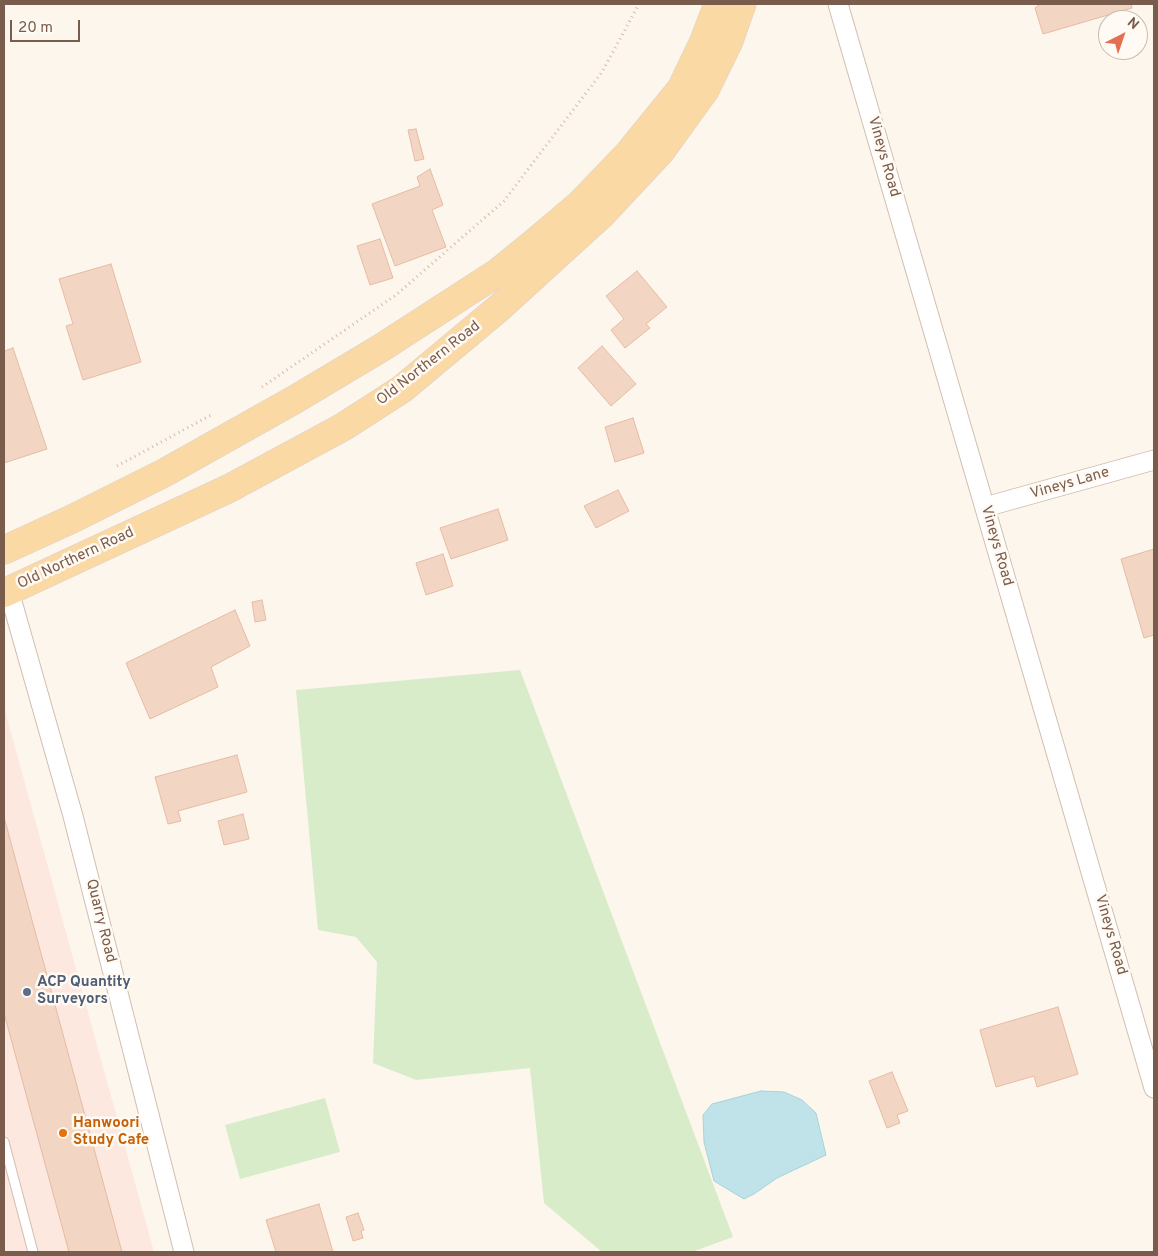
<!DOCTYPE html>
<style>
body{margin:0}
#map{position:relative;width:1158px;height:1256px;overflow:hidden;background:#fdf6ec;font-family:Overpass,sans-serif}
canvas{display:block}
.frame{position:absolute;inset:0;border:5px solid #7a5c4d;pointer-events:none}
.north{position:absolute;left:1098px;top:10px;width:50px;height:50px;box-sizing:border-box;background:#fffaf3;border:1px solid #cabbb1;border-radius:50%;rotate:41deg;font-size:14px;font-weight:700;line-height:20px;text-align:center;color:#7a5c4d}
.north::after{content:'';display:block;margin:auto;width:18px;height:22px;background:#e76f51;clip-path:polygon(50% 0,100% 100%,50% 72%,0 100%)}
.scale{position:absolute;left:10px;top:20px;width:70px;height:22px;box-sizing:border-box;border:2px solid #7a5c4d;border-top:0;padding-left:6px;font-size:15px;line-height:18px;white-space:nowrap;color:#7a5c4d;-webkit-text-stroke:4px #fffaf3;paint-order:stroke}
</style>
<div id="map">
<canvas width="1158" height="1256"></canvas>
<div class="frame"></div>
<div class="north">N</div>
<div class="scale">20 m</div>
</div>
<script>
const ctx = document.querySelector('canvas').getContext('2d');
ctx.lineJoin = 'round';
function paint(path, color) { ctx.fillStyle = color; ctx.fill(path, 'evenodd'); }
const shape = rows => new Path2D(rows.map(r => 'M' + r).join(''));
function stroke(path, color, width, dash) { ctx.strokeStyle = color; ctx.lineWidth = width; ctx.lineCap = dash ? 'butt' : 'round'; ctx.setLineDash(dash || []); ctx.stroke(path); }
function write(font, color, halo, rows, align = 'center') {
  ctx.font = font + ' Overpass,sans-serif'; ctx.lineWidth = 5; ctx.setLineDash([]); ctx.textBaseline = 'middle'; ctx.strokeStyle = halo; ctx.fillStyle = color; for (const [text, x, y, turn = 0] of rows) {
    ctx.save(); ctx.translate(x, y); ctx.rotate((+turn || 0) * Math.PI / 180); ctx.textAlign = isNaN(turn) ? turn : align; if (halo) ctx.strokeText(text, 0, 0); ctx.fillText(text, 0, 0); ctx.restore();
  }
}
paint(shape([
 [4,707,154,1252,4,1252]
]), '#fde8e0');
paint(shape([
 [520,670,733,1237,692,1252,602,1252,544,1203,530,1068,416,1080,373,1063,377,962,356,937,318,930,296,690],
 [325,1098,340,1152,240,1179,225,1125]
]), '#d8ecc9');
const water = shape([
 [761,1091,784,1092,802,1100,816,1113,826,1155,777,1178,754,1194,744,1199,714,1181,704,1142,703,1115,712,1104,761,1091]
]);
paint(water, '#bfe3e8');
stroke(water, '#a5d3da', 1);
const building = shape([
 [1040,4,1131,4,1132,8,1043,34,1035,8,1040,4],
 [416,129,424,159,415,161,408,130,416,129],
 [430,169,443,205,432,210,446,247,395,266,372,204,420,186,417,177,430,169],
 [380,239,393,278,370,285,357,246,380,239],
 [111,264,141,362,83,380,66,326,73,324,59,279,111,264],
 [637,271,667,307,646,324,650,328,625,348,611,330,624,319,606,296,637,271],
 [602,346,636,384,611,406,578,368,602,346],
 [13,348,47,449,4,463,4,351,13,348],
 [633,418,644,453,615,462,605,427,633,418],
 [618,490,629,511,596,528,584,506,618,490],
 [498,509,508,540,451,559,440,528,498,509],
 [1154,549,1154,635,1144,638,1121,559,1154,549],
 [443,554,453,586,426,595,416,563,443,554],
 [262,600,266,620,255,622,252,602,262,600],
 [235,610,250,646,211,667,218,687,150,719,126,663,235,610],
 [237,755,247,792,178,811,181,821,168,824,155,777,237,755],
 [243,814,249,839,224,845,218,821,243,814],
 [4,817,122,1252,69,1252,4,1013,4,817],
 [1058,1007,1078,1074,1037,1087,1034,1076,996,1087,980,1030,1058,1007],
 [892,1072,908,1111,897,1115,900,1123,887,1128,869,1081,892,1072],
 [319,1204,333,1252,276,1252,266,1220,319,1204],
 [358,1213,364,1230,361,1231,363,1238,353,1241,346,1217,358,1213]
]);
paint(building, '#f3d5c3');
stroke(building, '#e6bba3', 1);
const service = shape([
 [4,1142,33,1252]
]);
const minor = shape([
 [838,4,1154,1088],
 [985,507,1154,460],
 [9,591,73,816,184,1252]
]);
const primary = shape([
 [4,550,72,519,164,473,294,400,381,348,497,273,534,243,580,204,629,153,681,89,704,41,718,4],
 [4,593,230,488,343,427,402,389,499,308,601,215,661,151,705,90,729,41,742,4]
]);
stroke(service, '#d1beb0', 11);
stroke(minor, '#d1beb0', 21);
stroke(primary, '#dad1cd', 29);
stroke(shape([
 [262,387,396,295,504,201,602,72,639,4],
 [117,466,213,414]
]), '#d9b8a5', 3, [1, 4]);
stroke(service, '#fff', 9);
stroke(minor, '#fff', 19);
stroke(primary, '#fbd9a5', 28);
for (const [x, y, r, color] of [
 [27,992,5,"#5c6f8a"],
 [63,1133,5,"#e8710a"]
]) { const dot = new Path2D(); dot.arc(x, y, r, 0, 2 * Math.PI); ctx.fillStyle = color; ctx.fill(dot); stroke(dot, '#fffaf3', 2); }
write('15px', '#7a5c4d', '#fffaf3', [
 ["Vineys Road",883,157,74],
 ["Old Northern Road",429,364,-38],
 ["Vineys Lane",1070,484,-16],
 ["Vineys Road",996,546,74],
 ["Old Northern Road",76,559,-25],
 ["Quarry Road",100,921,76],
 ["Vineys Road",1110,935,74]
]);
write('bold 15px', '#4e5e75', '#fffaf3', [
 ["ACP Quantity",37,983],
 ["Surveyors",37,1000]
], 'left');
write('bold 15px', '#c56008', '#fffaf3', [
 ["Hanwoori",73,1124],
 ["Study Cafe",73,1141]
], 'left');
</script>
